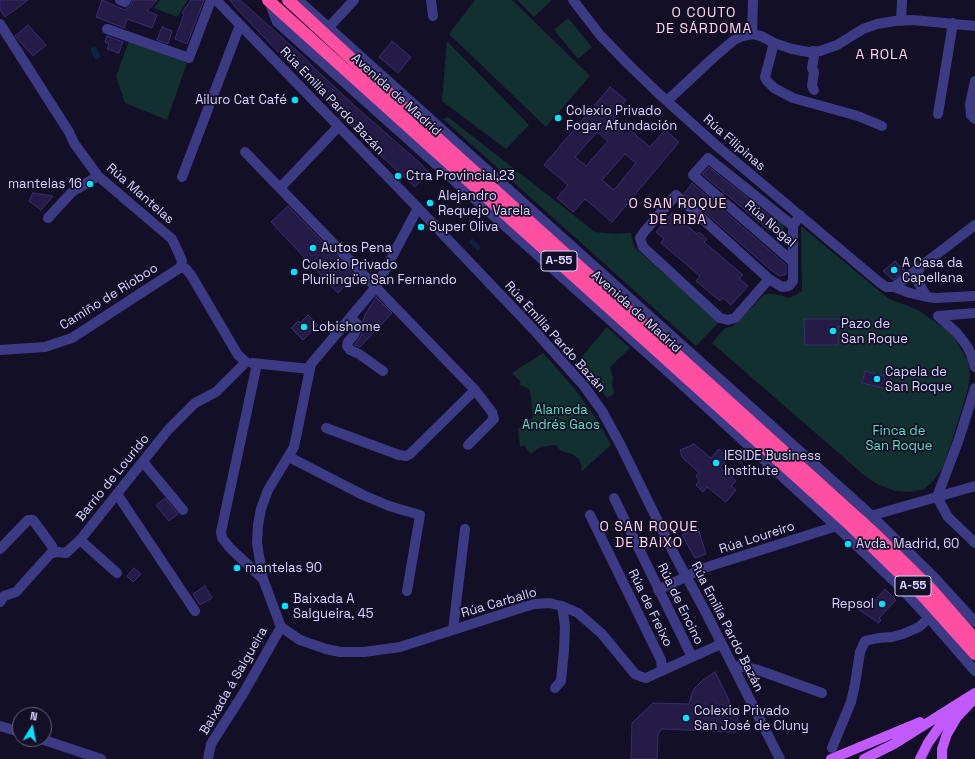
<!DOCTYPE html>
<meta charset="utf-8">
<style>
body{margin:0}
#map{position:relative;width:975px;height:759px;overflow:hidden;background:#130f26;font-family:"Space Grotesk",sans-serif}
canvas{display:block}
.north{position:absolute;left:12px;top:707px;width:40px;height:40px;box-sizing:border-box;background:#130f26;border:1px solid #625e7d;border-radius:50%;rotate:10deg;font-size:11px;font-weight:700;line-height:16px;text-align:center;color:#d9d4ff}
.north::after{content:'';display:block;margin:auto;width:14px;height:18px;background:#00e5ff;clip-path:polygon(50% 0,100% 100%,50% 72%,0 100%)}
</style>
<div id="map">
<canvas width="975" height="759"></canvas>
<div class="north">N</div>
</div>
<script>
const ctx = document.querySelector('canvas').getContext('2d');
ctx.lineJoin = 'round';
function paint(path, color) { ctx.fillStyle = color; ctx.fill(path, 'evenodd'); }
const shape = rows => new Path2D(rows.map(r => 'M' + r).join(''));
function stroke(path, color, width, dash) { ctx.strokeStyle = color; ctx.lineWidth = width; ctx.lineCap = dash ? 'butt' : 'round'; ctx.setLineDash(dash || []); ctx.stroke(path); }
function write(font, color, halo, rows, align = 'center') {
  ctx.font = font + ' "Space Grotesk",sans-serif'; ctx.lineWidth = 3.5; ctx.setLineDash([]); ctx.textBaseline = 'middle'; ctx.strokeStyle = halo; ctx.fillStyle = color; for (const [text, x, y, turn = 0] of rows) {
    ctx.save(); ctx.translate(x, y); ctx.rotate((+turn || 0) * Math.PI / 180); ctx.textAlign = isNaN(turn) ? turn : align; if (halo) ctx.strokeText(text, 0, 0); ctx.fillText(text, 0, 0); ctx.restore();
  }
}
paint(shape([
 [160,0,188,0,177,17,154,8],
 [475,0,512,0,590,76,546,127,449,34],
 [517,0,552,0,534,17],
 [568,18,592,47,578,59,554,30],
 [129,41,187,63,167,120,125,103,116,76],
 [447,41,529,125,506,149,442,101],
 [448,117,595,232,615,234,631,233,634,247,719,322,696,346,443,119],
 [779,218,783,222,784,238,781,240,769,230],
 [801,226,889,299,903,304,918,310,948,331,953,336,968,361,970,375,968,389,951,444,942,469,934,480,924,489,911,492,895,491,879,485,865,476,712,343,725,328,732,327,765,294,775,294,790,298,802,291],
 [805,319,848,319,848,326,838,326,838,345,805,345],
 [865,371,884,376,885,374,891,376,888,388,862,383],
 [607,327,630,348,610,367,613,378,612,385,614,394,607,398,578,361],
 [543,353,575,389,599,423,611,445,582,471,581,463,578,458,572,454,561,451,556,445,540,447,531,454,524,445,520,447,518,429,533,417,530,391,528,388,519,385,521,382,512,373]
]), '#12302f');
paint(shape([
 [95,46,101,57,95,60,90,49],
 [472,238,481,248,478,251,469,242]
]), '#0c2248');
const building = shape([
 [0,0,28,0,5,17,0,10,0,0],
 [102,0,125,10,131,5,132,0,157,0,147,11,157,15,152,28,127,19,124,28,96,17,102,0],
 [191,0,204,0,187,44,175,39,184,14,182,13,191,0],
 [230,0,240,0,306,59,313,67,356,107,420,163,429,173,415,187,378,153,282,56,235,7,230,0],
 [28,25,46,45,33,56,15,36,28,25],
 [162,27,172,31,168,44,157,40,162,27],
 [107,36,123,42,119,53,107,49,109,44,105,42,107,36],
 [392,41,411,57,398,73,379,57,392,41],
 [610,87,626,100,613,116,650,147,665,130,679,142,612,222,585,199,573,212,557,198,568,185,544,165,610,87],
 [597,132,608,141,586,166,575,157,597,132],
 [625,154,636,163,614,190,602,180,625,154],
 [709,167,776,221,769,230,702,174,709,167],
 [692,183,786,265,786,274,780,276,772,271,684,194,692,183],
 [33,193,53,196,41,210,29,201,33,193],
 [288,206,355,275,338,293,271,222,288,206],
 [672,213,697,234,699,232,707,239,704,242,743,275,739,278,748,286,731,305,723,298,720,301,696,281,700,276,661,243,664,239,656,232,672,213],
 [895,261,905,271,893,280,883,271,895,261],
 [376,297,392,313,360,347,354,345,360,338,364,327,363,321,365,315,376,297],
 [308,315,318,325,303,340,291,328,298,321,300,323,308,315],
 [804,319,848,319,849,326,838,326,838,345,805,345,804,319],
 [865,371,884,376,884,374,891,376,888,389,862,383,865,371],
 [694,444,711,458,719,449,729,458,720,467,736,481,731,486,736,490,726,502,707,487,703,492,696,485,699,480,696,476,699,473,682,457,680,450,694,444],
 [165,498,178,514,169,521,156,505,165,498],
 [698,528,706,554,695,558,682,535,698,528],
 [134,568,141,574,133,582,127,576,134,568],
 [205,586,212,598,200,605,193,594,205,586],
 [885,589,896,600,879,618,881,620,879,623,856,608,862,602,868,608,885,589],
 [715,672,729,700,730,716,735,714,741,725,736,728,735,732,662,729,658,734,657,759,631,759,632,723,653,703,689,704,692,693,695,688,703,680,715,672]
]);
paint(building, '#241b47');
stroke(building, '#3b2d73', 1);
stroke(shape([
 [120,0,125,2,126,0],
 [216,0,418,208,532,328,584,386,602,411,620,444,674,554,704,609,780,759],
 [298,0,872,516,935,578,975,622],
 [431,0,433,16],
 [573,0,600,35,628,64,658,93,717,146,879,282,886,287,894,287,910,293,927,297,936,298,975,296],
 [269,1,277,22,676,379,836,526,898,585,929,618,975,671],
 [901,21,902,0],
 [0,24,69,132,74,143,98,176,172,239,179,254,182,261,181,267],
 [329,27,354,0],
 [107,29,189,58,211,0],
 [752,34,753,0],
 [774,43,765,77,767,81,774,88,793,98,858,116,882,126],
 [813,51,814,56,812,68,814,72,812,86,814,90],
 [975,81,970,104,971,115,975,119],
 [667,101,713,58,734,40,743,36,752,34,761,36,774,43,792,49,808,52,820,51,837,45,863,29,877,24,895,21,913,20,975,26],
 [938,114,953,23],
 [245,152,475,390,492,412,494,419,468,445],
 [182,177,240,25],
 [280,188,338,127],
 [418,208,376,287,311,364,294,447,268,490,261,509,258,525,257,543,263,579,281,627,300,640,326,649,340,652,364,652,400,647,524,607,535,604,549,603,562,606,578,613,602,634,635,674,642,677,646,678,721,644],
 [48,218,72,192,98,176],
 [793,226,708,158,693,175,793,262],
 [181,267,186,269,191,275,238,355,246,362],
 [920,267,917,275,918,282,927,297],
 [769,279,735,318,728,320,720,318,643,247,640,238,644,232,676,195,769,279,782,287,789,286,793,281,793,226,800,215],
 [894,287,975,225],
 [938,316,956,332,967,346,971,354,975,367],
 [938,316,975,313],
 [351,318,358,325,354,335,348,342,347,346,350,350,359,354,383,371],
 [0,350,45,347,72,338,181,267],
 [252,363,310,369],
 [257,364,221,532,222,538,230,548,263,579],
 [326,428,399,455,406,456,410,454,475,390],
 [289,457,363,495,389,506,420,515,407,591],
 [143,462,183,510],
 [117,494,195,611],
 [937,497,959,439,975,388],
 [937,497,948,517,975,543],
 [614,498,692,657],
 [590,515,661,660,662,671],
 [867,517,975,486],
 [80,540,117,573],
 [0,549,28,520,33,520,52,546,54,553],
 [658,590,704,568,840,525],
 [0,602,4,596,16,592,51,553,58,552,66,553,80,540,168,430,195,403,216,392,246,362],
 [453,630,465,529],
 [734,668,739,666,758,670,822,693],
 [555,688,561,681,564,650,565,626,562,606],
 [0,726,20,732],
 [41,739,101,759],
 [832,748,851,702,855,684,860,652,865,641,878,638,892,637,903,634,919,627,929,618],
 [208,759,211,744,243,694,281,627]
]), '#3d3a85', 10);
stroke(shape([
 [831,759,920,722],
 [864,759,894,744,975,693],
 [920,759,928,743,952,709],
 [942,759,942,749,947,734,957,717,975,698]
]), '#c25bff', 10);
stroke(shape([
 [268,0,848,523,923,596,975,654],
 [288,0,436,137,874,533,930,588,975,639]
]), '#ff4fa3', 12);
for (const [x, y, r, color] of [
 [295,100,4,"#00e5ff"],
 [558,118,4,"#00e5ff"],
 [398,176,4,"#00e5ff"],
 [90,184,4,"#00e5ff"],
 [430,203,4,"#00e5ff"],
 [421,227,4,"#00e5ff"],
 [313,248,4,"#00e5ff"],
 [894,270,4,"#00e5ff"],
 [294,272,4,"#00e5ff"],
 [304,327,4,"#00e5ff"],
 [833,331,4,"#00e5ff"],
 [877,379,4,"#00e5ff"],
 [716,463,4,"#00e5ff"],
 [848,544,4,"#00e5ff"],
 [237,568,4,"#00e5ff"],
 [882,604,4,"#00e5ff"],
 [285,606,4,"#00e5ff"],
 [686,718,4,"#00e5ff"]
]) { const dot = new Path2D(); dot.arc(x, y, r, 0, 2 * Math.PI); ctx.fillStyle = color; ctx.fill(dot); stroke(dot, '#130f26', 1.5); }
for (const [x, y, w] of [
 [559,261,36],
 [913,586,36]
]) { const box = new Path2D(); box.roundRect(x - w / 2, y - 10, w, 20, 3); ctx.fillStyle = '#130f26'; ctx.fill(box); stroke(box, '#d9d4ff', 1); }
write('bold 12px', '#d9d4ff', null, [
 ["A-55",559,261],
 ["A-55",913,586]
]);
write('13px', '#d9d4ff', '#130f26', [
 ["Avenida de Madrid",396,95,42],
 ["Rúa Emilia Pardo Bazán",332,101,46],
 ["Rúa Filipinas",734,143,41],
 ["Rúa Mantelas",140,194,41],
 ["Rúa Nogal",770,224,41],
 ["Camiño de Rioboo",109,297,-32],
 ["Avenida de Madrid",636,312,42],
 ["Rúa Emilia Pardo Bazán",555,337,48],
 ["Barrio de Lourido",113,478,-51],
 ["Rúa Loureiro",757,538,-18],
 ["Rúa Carballo",499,603,-16],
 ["Rúa de Encino",680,604,64],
 ["Rúa de Freixo",650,608,64],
 ["Rúa Emilia Pardo Bazán",727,627,63],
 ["Baixada á Salgueira",234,681,-60]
]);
write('13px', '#d9d4ff', '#130f26', [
 ["Ailuro Cat Café",287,100,"right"],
 ["Colexio Privado",566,111],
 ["Fogar Afundación",566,126],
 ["Ctra Provincial,23",406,176],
 ["mantelas 16",82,184,"right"],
 ["Alejandro",438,196],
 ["Requejo Varela",438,211],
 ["Super Oliva",429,227],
 ["Autos Pena",321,248],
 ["A Casa da",902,263],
 ["Capellana",902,278],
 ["Colexio Privado",302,265],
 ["Plurilingüe San Fernando",302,280],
 ["Pazo de",841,324],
 ["San Roque",841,339],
 ["Lobishome",312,327],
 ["Capela de",885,372],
 ["San Roque",885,387],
 ["IESIDE Business",724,456],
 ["Institute",724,471],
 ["Avda. Madrid, 60",856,544],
 ["mantelas 90",245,568],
 ["Baixada A",293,599],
 ["Salgueira, 45",293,614],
 ["Repsol",874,604,"right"],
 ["Colexio Privado",694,711],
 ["San José de Cluny",694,726]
], 'left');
write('13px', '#5fe0c0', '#130f26', [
 ["Alameda",561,410],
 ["Andrés Gaos",561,425],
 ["Finca de",899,431],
 ["San Roque",899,446]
]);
ctx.letterSpacing = '1px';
write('14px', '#ffd6f0', '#130f26', [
 ["O COUTO",704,13],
 ["DE SÁRDOMA",704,29],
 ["A ROLA",882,55],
 ["O SAN ROQUE",678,204],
 ["DE RIBA",678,220],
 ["O SAN ROQUE",649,527],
 ["DE BAIXO",649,543]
]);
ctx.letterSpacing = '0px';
</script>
